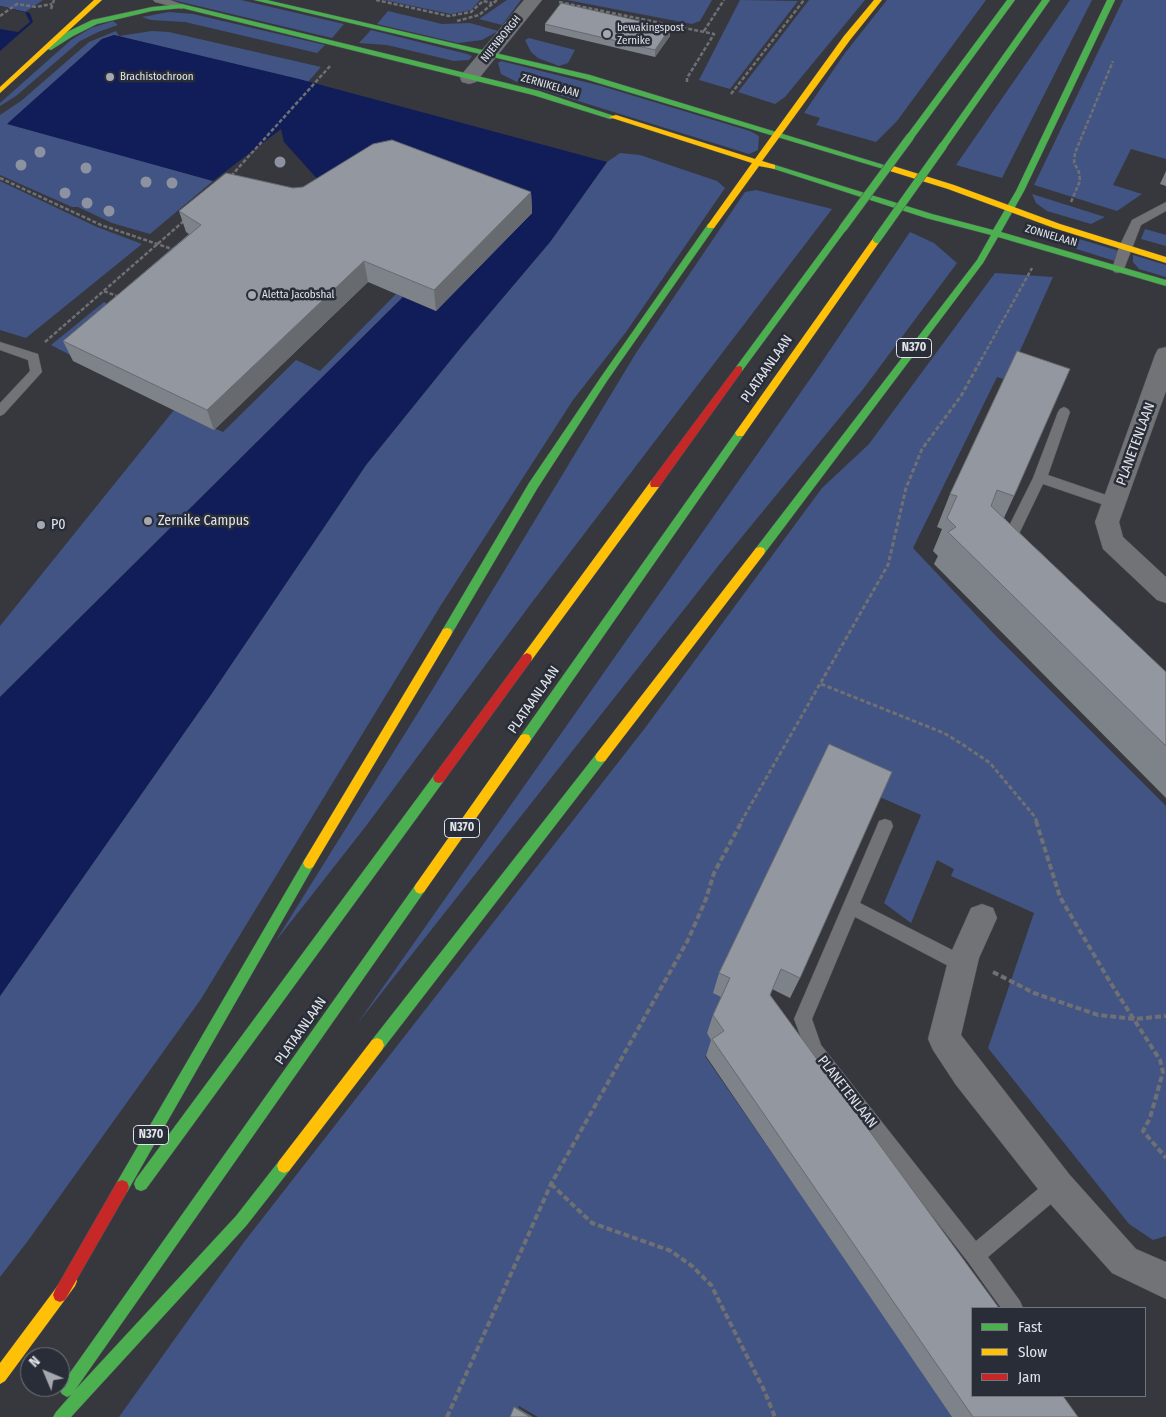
<!DOCTYPE html>
<style>
body{margin:0}
#map{position:relative;width:1166px;height:1417px;overflow:hidden;background:#36383e;font-family:"Fira Sans Condensed",sans-serif}
canvas{display:block}
.legend{position:absolute;left:971px;top:1307px;width:175px;height:90px;box-sizing:border-box;background:#292d37;border:1px solid #73767f;margin:0;padding:6px 9px;list-style:none;font-size:15px;color:#e1e4ea}
.legend li{display:flex;align-items:center;gap:10px;height:25px}
.legend b{width:25px;border:1px solid #73767f}
.north{position:absolute;left:20px;top:1347px;width:50px;height:50px;box-sizing:border-box;background:#292d37;border:1px solid #73767f;border-radius:50%;rotate:315deg;font-size:14px;font-weight:700;line-height:20px;text-align:center;color:#e1e4ea}
.north::after{content:'';display:block;margin:auto;width:18px;height:22px;background:#a5a8ae;clip-path:polygon(50% 0,100% 100%,50% 72%,0 100%)}
</style>
<div id="map">
<canvas width="1166" height="1417"></canvas>
<ul class="legend">
<li><b style="height:6px;background:#4caf50"></b>Fast</li>
<li><b style="height:6px;background:#ffc107"></b>Slow</li>
<li><b style="height:6px;background:#c62828"></b>Jam</li>
</ul>
<div class="north">N</div>
</div>
<script>
const ctx = document.querySelector('canvas').getContext('2d');
ctx.lineJoin = 'round';
function paint(path, color) { ctx.fillStyle = color; ctx.fill(path, 'evenodd'); }
const shape = rows => new Path2D(rows.map(r => 'M' + r).join(''));
function stroke(path, color, width, dash) { ctx.strokeStyle = color; ctx.lineWidth = width; ctx.lineCap = dash ? 'butt' : 'round'; ctx.setLineDash(dash || []); ctx.stroke(path); }
function write(font, color, halo, rows, align = 'center') {
  ctx.font = font + ' "Fira Sans Condensed",sans-serif'; ctx.lineWidth = 5; ctx.setLineDash([]); ctx.textBaseline = 'middle'; ctx.strokeStyle = halo; ctx.fillStyle = color; for (const [text, x, y, turn = 0] of rows) {
    ctx.save(); ctx.translate(x, y); ctx.rotate((+turn || 0) * Math.PI / 180); ctx.textAlign = isNaN(turn) ? turn : align; if (halo) ctx.strokeText(text, 0, 0); ctx.fillText(text, 0, 0); ctx.restore();
  }
}
paint(shape([
 [0,0,43,0,25,12,0,6],
 [173,0,241,0,344,24,332,38],
 [384,0,480,0,471,10,451,14],
 [507,0,521,0,502,25,479,19],
 [567,0,712,0,700,21,692,24],
 [740,0,798,1,730,89,699,80],
 [809,0,865,0,785,97,775,104,738,92],
 [887,0,986,0,897,121,876,142,816,125,820,118,804,113,845,53],
 [1070,0,1092,0,1002,178,956,165],
 [1123,0,1166,0,1166,159,1131,149,1113,185,1142,194,1117,211,1034,185],
 [388,11,442,24,470,23,498,31,482,40,458,43,377,24],
 [169,12,193,14,325,45,317,53,185,22,151,20,142,17],
 [113,21,118,25,98,32,80,41,16,96,0,106,0,103,71,40,91,28],
 [371,30,467,54,472,56,469,60,454,61,387,45,359,43],
 [116,31,119,36,152,31,169,32,321,67,308,82,114,35,102,39,8,123,213,181,150,234,112,223,78,207,72,207,0,175,0,115,21,101,89,42],
 [529,38,575,50,568,63,559,66,538,58,531,52,525,40],
 [501,61,601,86,750,131,759,136,758,150,749,154,517,82,501,74,498,63],
 [620,153,640,155,717,181,725,188,626,332,573,400,441,605,201,999,27,1242,0,1277,0,996,210,696,366,465,462,346,550,242,607,162],
 [0,181,97,227,142,244,26,338,0,330],
 [756,190,832,209,533,601,366,826,275,942,434,687,636,353,745,192],
 [1032,194,1105,217,1091,224,1047,211,1036,203],
 [1028,225,1032,225,1119,251,1115,261,1028,234,1025,231],
 [1145,229,1166,235,1166,246,1141,239],
 [910,232,934,243,957,263,864,388,723,560,357,1024,815,372],
 [1133,255,1166,265,1166,277,1139,269,1133,262],
 [995,273,1053,277,1007,380,997,377,913,548,996,636,1166,806,1166,1236,1153,1240,1129,1224,988,1048,1034,913,951,876,954,869,937,860,911,923,884,903,921,815,820,771,724,997,718,1047,705,1056,954,1417,538,1417,519,1406,514,1417,119,1417,244,1242,645,728,822,488,869,444],
 [396,294,403,297,0,697,0,626,174,410,223,432,296,360,320,371],
 [104,302,125,312,72,356,51,345]
]), '#425483');
paint(shape([
 [0,6,30,13,33,22,0,51],
 [114,35,299,79,607,162,550,242,462,346,366,465,210,696,0,996,0,697,403,297,436,311,284,142,281,129,213,181,7,124,102,39]
]), '#111d59');
paint(shape([
 [0,6,25,12,30,22,18,32,0,29]
]), '#36383e');
const lane = shape([
 [153,0,170,0,187,6,182,9,155,2,153,0],
 [1166,202,1166,211,1141,225,1124,269,1118,273,1114,272,1112,269,1119,247,1132,220,1166,202],
 [0,342,38,354,42,372,4,414,0,416,0,403,30,371,28,360,0,350,0,342],
 [1064,407,1068,409,1070,412,1048,475,1118,499,1120,503,1118,507,1113,508,1043,484,1017,538,1019,547,1017,551,1012,552,1007,551,1003,538,1033,478,1058,412,1060,409,1064,407],
 [885,819,891,821,893,826,860,903,970,959,972,965,970,971,964,973,958,971,855,917,812,1019,821,1045,976,1241,1050,1179,1057,1177,1064,1179,1066,1186,1064,1193,988,1257,1020,1301,1023,1308,1001,1308,968,1262,808,1056,794,1019,877,826,879,821,885,819]
]);
const street = shape([
 [524,0,542,0,476,82,469,84,462,82,460,78,462,74,524,0],
 [1166,347,1166,391,1119,522,1123,537,1166,577,1166,603,1157,600,1103,549,1095,522,1155,355,1158,349,1166,347],
 [982,904,993,908,997,918,979,958,961,1035,1069,1174,1136,1249,1166,1262,1166,1299,1112,1273,1045,1198,956,1085,933,1050,928,1039,949,957,971,908,982,904]
]);
const fast = shape([
 [254,0,267,0,590,75,897,169,896,171,890,171,585,79,254,0],
 [1007,0,1015,0,913,139,907,139,907,135,1007,0],
 [1042,0,1050,0,946,148,940,148,940,144,1042,0],
 [1107,0,1115,0,1024,191,1001,232,1166,280,1166,286,998,237,983,263,764,554,756,554,755,551,756,548,977,260,991,235,926,218,768,167,772,164,775,165,932,214,993,230,1016,191,1107,0],
 [182,4,539,91,617,117,610,119,533,95,182,8,152,11,97,24,73,36,51,50,44,48,67,32,92,20,152,7,182,4],
 [711,223,715,226,714,228,607,381,537,489,451,635,443,635,442,632,443,629,529,483,601,377,708,224,711,223],
 [843,225,846,226,846,230,742,371,736,371,736,367,840,226,843,225],
 [740,429,743,430,745,433,743,436,529,743,525,744,521,743,519,739,521,735,737,430,740,429],
 [601,752,605,753,607,757,605,761,382,1050,377,1052,372,1050,370,1045,372,1040,597,753,601,752],
 [439,773,443,774,445,778,443,782,146,1189,141,1191,136,1189,134,1184,136,1179,435,774,439,773],
 [309,857,313,859,315,863,313,867,127,1192,122,1194,117,1192,115,1187,117,1182,305,859,309,857],
 [420,882,424,884,426,888,424,892,75,1390,236,1216,279,1161,284,1159,289,1161,291,1166,289,1171,246,1226,71,1417,53,1417,56,1412,71,1395,67,1397,62,1394,59,1389,62,1384,416,884,420,882]
]);
const slow = shape([
 [94,0,102,0,0,93,0,87,94,0],
 [874,0,882,0,850,40,762,161,775,165,775,169,759,166,714,228,708,228,707,226,752,163,609,117,616,115,755,159,844,36,874,0],
 [893,166,954,185,1060,224,1166,257,1166,263,1054,228,948,189,890,171,890,167,893,166],
 [877,236,880,237,880,241,743,436,737,436,735,433,737,430,874,237,877,236],
 [655,480,660,484,659,487,531,661,523,661,522,658,523,655,651,481,655,480],
 [760,547,764,548,765,551,764,554,605,761,601,762,597,761,595,757,597,753,756,548,760,547],
 [447,628,451,629,452,632,451,635,313,867,309,869,305,867,303,863,305,859,443,629,447,628],
 [525,734,529,735,531,739,529,743,424,892,420,894,416,892,414,888,416,884,521,735,525,734],
 [377,1038,382,1040,384,1045,382,1050,289,1171,284,1173,279,1171,277,1166,279,1161,372,1040,377,1038],
 [70,1274,75,1276,77,1281,75,1286,5,1381,0,1384,0,1363,65,1276,70,1274]
]);
const jam = shape([
 [739,366,742,367,742,371,659,487,651,487,650,484,651,481,736,367,739,366],
 [527,653,531,655,532,658,531,661,443,782,439,783,435,782,433,778,435,774,523,655,527,653],
 [122,1180,127,1182,129,1187,127,1192,65,1300,60,1302,55,1300,53,1295,55,1290,117,1182,122,1180]
]);
stroke(lane, '#515459', 1);
stroke(street, '#515459', 1);
stroke(fast, '#515459', 1);
stroke(slow, '#515459', 1);
stroke(jam, '#515459', 1);
stroke(shape([
 [376,0,449,16,471,12,483,1,492,3],
 [559,2,714,34,687,78,687,83],
 [51,9,54,0],
 [0,16,17,4,36,7,52,4],
 [457,21,479,15,497,0],
 [704,31,724,0],
 [731,94,804,0],
 [231,176,331,65],
 [0,178,101,225,175,250],
 [1071,202,1080,181,1079,172,1074,163,1075,153,1113,61],
 [104,291,119,297],
 [45,342,185,220],
 [981,360,1032,268]
]), '#6f7074', 2.5, [4, 2]);
stroke(shape([
 [821,684,944,733,965,746,990,763,1035,817,1037,822],
 [741,822,888,565,906,488,922,449,961,396,982,358]
]), '#6f7074', 3, [4.5, 2.5]);
stroke(shape([
 [1036,821,1060,897,1110,982,1160,1060,1163,1072,1150,1118,1143,1131,1166,1158],
 [993,972,1034,993,1098,1015,1135,1019,1166,1016],
 [551,1184,592,1223,671,1251,692,1266,711,1285,764,1390,775,1417],
 [447,1417,551,1184,688,940,706,899,714,873,742,821]
]), '#6f7074', 4, [6, 3]);
paint(lane, '#717377');
paint(street, '#717377');
paint(fast, '#4caf50');
paint(slow, '#ffc107');
paint(jam, '#c62828');
const fastBridge = shape([
 [843,228,910,137],
 [877,239,943,146]
]);
stroke(fastBridge, '#515459', 9, []);
stroke(fastBridge, '#4caf50', 8);
ctx.fillStyle = '#8c92a0';
for (const [x, y] of [
 [40,152],
 [280,162],
 [21,165],
 [86,168],
 [146,182],
 [172,183],
 [65,193],
 [87,203],
 [109,211]
]) { ctx.beginPath(); ctx.arc(x, y, 5.5, 0, 2 * Math.PI); ctx.fill(); }
paint(shape([
 [545,24,670,28,670,36,655,57,545,31],
 [1166,171,1166,186,1160,184],
 [293,188,531,192,532,213,436,311,368,282,214,430,73,361,63,341,189,234,186,232,179,211],
 [1017,351,1014,496,1004,518,1166,672,1166,798,934,564,938,556,933,551,942,529,937,527,950,494],
 [829,744,800,978,790,998,772,989,770,995,1078,1417,952,1417,706,1056,711,1040,707,1033,713,1015,721,997,713,993,719,973]
]), '#7e8289');
paint(shape([
 [670,28,670,36,655,57,655,50],
 [531,192,532,213,436,311,434,290],
 [364,261,368,282,214,430,207,410],
 [514,1407,518,1408,533,1417,530,1417]
]), '#676a6f');
const building = shape([
 [561,3,670,28,655,50,545,24,561,3],
 [392,140,531,192,434,290,364,261,207,410,63,341,201,225,179,211,226,173,293,188,303,187,373,144,392,140],
 [1017,351,1070,369,1014,496,997,490,991,506,1166,672,1166,746,948,532,956,527,947,518,957,496,950,494,1017,351],
 [829,744,892,772,800,978,781,969,770,995,999,1308,972,1308,972,1396,1063,1396,1078,1417,973,1417,712,1039,724,1031,713,1015,730,978,719,973,829,744],
 [514,1407,530,1417,510,1417,514,1407]
]);
paint(building, '#93979f');
stroke(building, '#676a6f', 1);
for (const [x, y, r, color] of [
 [607,34,5,"#a5a8ae"],
 [110,77,5,"#a5a8ae"],
 [252,295,5,"#a5a8ae"],
 [148,521,5,"#a5a8ae"],
 [41,525,5,"#a5a8ae"]
]) { const dot = new Path2D(); dot.arc(x, y, r, 0, 2 * Math.PI); ctx.fillStyle = color; ctx.fill(dot); stroke(dot, '#292d37', 2); }
write('11px', '#e1e4ea', '#292d37', [
 ["bewakingspost",617,28],
 ["Zernike",617,41],
 ["Brachistochroon",120,77],
 ["Aletta Jacobshal",262,295]
], 'left');
write('11px', '#e1e4ea', '#292d37', [
 ["NIJENBORGH",501,39,-51],
 ["ZERNIKELAAN",550,86,16],
 ["ZONNELAAN",1051,236,16]
]);
for (const [x, y, w] of [
 [914,348,35],
 [462,828,35],
 [151,1135,35]
]) { const box = new Path2D(); box.roundRect(x - w / 2, y - 9.5, w, 19, 4); ctx.fillStyle = '#292d37'; ctx.fill(box); stroke(box, '#e1e4ea', 1); }
write('bold 12px', '#e1e4ea', null, [
 ["N370",914,348],
 ["N370",462,828],
 ["N370",151,1135]
]);
write('14px', '#e1e4ea', '#292d37', [
 ["PLATAANLAAN",767,369,-55],
 ["PLANETENLAAN",1136,444,-70],
 ["PLATAANLAAN",534,700,-55],
 ["PLATAANLAAN",301,1031,-55],
 ["PLANETENLAAN",847,1092,52]
]);
write('14px', '#e1e4ea', '#292d37', [
 ["Zernike Campus",158,521],
 ["P0",51,525]
], 'left');
</script>
